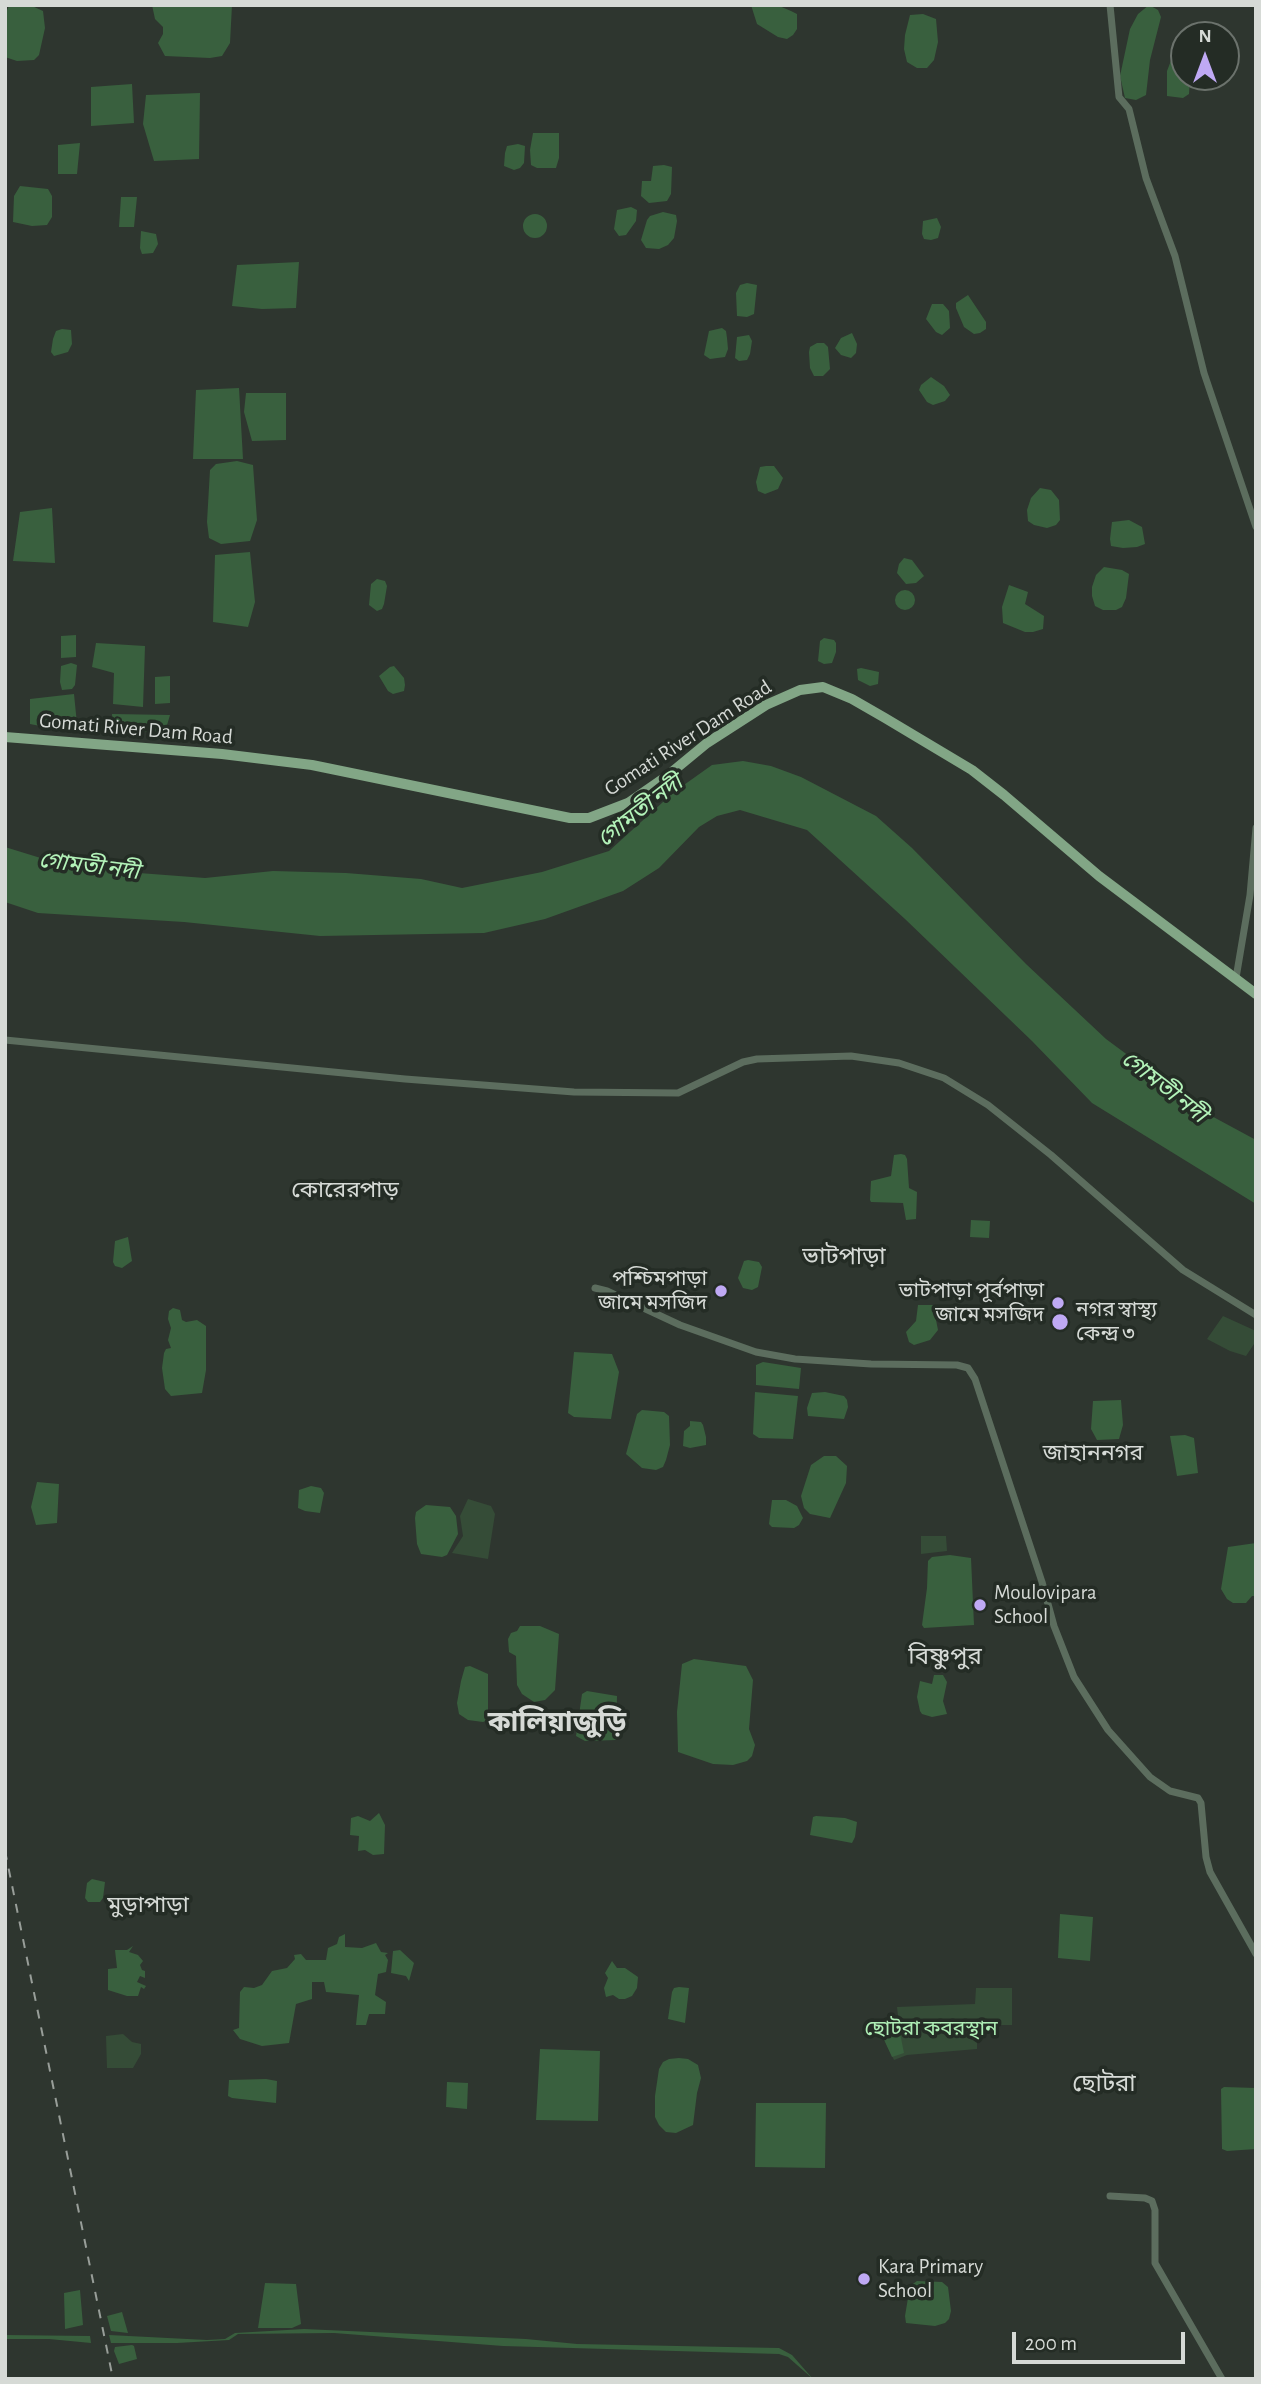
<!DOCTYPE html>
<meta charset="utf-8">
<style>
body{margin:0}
#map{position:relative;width:1261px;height:2384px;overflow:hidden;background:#2e362f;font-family:"Alegreya Sans",sans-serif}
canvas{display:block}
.frame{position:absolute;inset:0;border:7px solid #d6dad6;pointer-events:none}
.north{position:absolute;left:1170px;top:21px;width:70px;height:70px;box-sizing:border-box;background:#242c25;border:2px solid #6b726c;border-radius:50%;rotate:0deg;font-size:19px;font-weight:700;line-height:28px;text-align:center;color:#d6dad6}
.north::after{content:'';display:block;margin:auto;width:24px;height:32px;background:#bfa9f4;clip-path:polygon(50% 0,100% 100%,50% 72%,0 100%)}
.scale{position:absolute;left:1012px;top:2332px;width:173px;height:32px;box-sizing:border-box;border:4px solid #d6dad6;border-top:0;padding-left:9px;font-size:21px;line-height:24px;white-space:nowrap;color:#d6dad6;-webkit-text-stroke:5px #242c25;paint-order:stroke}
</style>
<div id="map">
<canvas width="1261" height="2384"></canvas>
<div class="frame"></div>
<div class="north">N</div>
<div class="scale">200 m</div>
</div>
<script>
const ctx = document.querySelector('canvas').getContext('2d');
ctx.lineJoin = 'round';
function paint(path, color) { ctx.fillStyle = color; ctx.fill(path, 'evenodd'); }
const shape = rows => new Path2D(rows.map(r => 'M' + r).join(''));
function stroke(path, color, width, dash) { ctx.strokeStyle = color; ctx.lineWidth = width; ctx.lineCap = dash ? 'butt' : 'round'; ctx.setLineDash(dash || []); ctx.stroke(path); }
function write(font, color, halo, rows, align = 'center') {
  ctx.font = font + ' "Alegreya Sans","Noto Sans Bengali",sans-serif'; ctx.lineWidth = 7; ctx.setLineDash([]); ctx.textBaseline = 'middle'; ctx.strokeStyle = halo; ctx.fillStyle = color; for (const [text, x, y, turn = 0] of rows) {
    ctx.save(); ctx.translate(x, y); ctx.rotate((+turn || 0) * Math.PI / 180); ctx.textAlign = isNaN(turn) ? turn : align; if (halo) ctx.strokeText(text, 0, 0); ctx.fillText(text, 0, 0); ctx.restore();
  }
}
paint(shape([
 [1223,1316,1256,1331,1256,1341,1246,1356,1230,1351,1207,1339],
 [468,1499,491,1506,495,1514,488,1559,452,1553,463,1536,460,1516],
 [921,1536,946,1536,947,1551,921,1554],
 [976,1988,1012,1988,1012,2025,977,2025,977,2049,907,2055,894,2060,879,2029,899,2025,897,2007,975,2004],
 [123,2034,132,2042,141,2044,141,2054,133,2068,107,2068,106,2036]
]), '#354c37');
paint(shape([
 [152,5,232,5,230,43,222,56,210,58,165,56,158,43,163,34,163,27,155,19],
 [751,5,777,5,791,11,797,14,797,29,793,35,787,39,778,37,757,24],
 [1149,5,1158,10,1161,17,1150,60,1146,95,1136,100,1125,98,1120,76,1130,29,1138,14],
 [9,6,32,6,43,11,45,28,39,55,34,60,17,61,5,57,5,14],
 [923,14,936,19,938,42,934,60,927,68,917,68,907,62,904,49,905,35,910,15],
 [1172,58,1184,58,1184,77,1190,77,1189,94,1183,98,1167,96,1167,71],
 [132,84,134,123,91,126,91,87],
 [200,93,199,159,154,161,143,124,146,95],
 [533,133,559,133,559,158,556,168,537,168,531,165,530,150],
 [80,143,77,174,58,174,58,145],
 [518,144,525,146,524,163,520,168,514,170,504,166,505,153,507,146],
 [664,165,672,167,671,194,667,201,649,203,641,196,642,181,651,181,653,166],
 [20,186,48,189,52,196,52,217,47,225,32,226,13,222,14,196],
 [121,197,137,197,134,227,119,227],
 [631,207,637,210,636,221,626,235,619,236,614,229,617,210],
 [663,212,676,215,677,221,674,238,668,245,659,249,646,248,641,240,647,220,650,216],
 '523 226a12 12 0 1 1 24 0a12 12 0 1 1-24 0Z',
 [937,218,941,227,938,238,931,240,924,239,922,234,923,221],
 [141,231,156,234,158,244,153,253,142,254,140,248],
 [299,262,296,308,262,309,232,306,237,265],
 [747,283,757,285,754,314,747,317,737,316,736,293,740,285],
 [968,295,986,322,986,329,980,333,974,334,964,327,956,308,956,303],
 [932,304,943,304,949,311,950,328,942,335,936,332,926,319],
 [722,328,726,331,727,338,728,349,725,357,710,359,704,355,709,331],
 [62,329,71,330,72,344,68,352,54,356,51,352,53,339,56,331],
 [852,333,857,344,856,353,851,358,841,355,835,348,841,338],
 [749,335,752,341,750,354,747,360,739,361,735,358,737,337],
 [817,343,824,343,828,347,830,369,823,376,814,376,810,368,809,352,810,347],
 [931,377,944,386,950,395,945,401,933,405,927,402,919,390,921,385],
 [239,388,243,459,193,459,196,390],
 [246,393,286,393,286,440,252,441,244,412],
 [237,461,253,465,257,520,250,541,221,544,209,538,207,522,210,470,216,464],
 [766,466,774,466,783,478,778,489,765,494,758,491,756,482,760,467],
 [1040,488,1051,490,1059,500,1060,520,1056,525,1047,528,1034,525,1028,521,1027,510,1031,498],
 [52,508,55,563,13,561,20,512],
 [1129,520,1142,527,1145,544,1137,547,1123,548,1111,546,1110,539,1112,522],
 [250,552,255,602,248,627,213,622,215,555],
 [904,558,912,560,924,576,916,583,906,584,897,573,899,564],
 [1104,567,1122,570,1129,574,1126,598,1122,607,1116,610,1103,610,1095,606,1092,596,1092,587,1096,575],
 [377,579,385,581,387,586,384,604,382,609,377,611,369,605,371,584],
 [1009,585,1028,592,1025,604,1044,616,1043,629,1033,632,1025,632,1003,623,1002,607],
 '895 600a10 10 0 1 1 20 0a10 10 0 1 1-20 0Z',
 [76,635,76,657,61,658,61,636],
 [824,638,834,640,836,643,836,652,832,663,824,664,818,661,820,641],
 [96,643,145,646,143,707,113,704,114,673,92,667],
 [71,663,77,665,75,685,72,689,62,690,60,682,61,666],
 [394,666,404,678,405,685,404,691,393,694,388,691,379,676,390,667],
 [861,668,879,672,878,684,870,686,858,680,857,669],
 [170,676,170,703,155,704,155,677],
 [74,694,77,724,40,726,30,724,30,699],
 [112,714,170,715,165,732,113,731],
 [743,761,771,766,801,777,876,816,912,848,1026,964,1106,1039,1206,1113,1256,1140,1256,1204,1092,1103,1032,1041,905,919,807,830,740,810,717,816,699,827,659,868,623,891,545,919,484,933,320,936,184,922,38,913,5,902,5,847,73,868,205,878,273,871,346,873,421,879,462,888,542,872,609,851,674,792,712,765],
 [901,1154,905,1155,907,1159,909,1188,917,1192,916,1219,906,1220,903,1203,871,1202,870,1200,871,1181,891,1176,894,1155],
 [971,1220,990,1221,989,1238,970,1237],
 [128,1237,132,1261,122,1268,115,1266,113,1262,115,1241],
 [748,1260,759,1262,762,1267,758,1287,752,1290,743,1288,738,1278,744,1261],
 [918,1305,933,1305,938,1330,930,1340,914,1345,909,1342,906,1332,916,1321],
 [173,1308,180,1310,182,1320,186,1322,197,1320,206,1326,206,1370,202,1393,171,1396,165,1389,162,1368,164,1353,166,1349,171,1348,168,1340,171,1328,168,1319,169,1311],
 [574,1352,612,1354,619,1372,611,1419,574,1417,568,1413],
 [763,1362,801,1368,799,1389,756,1385,756,1365],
 [755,1392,798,1396,793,1439,759,1438,753,1434],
 [825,1392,844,1396,847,1400,848,1407,844,1419,808,1416,807,1408,812,1393],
 [1121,1400,1123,1425,1119,1439,1097,1440,1091,1429,1093,1401],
 [642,1410,664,1412,669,1416,670,1445,666,1460,663,1467,656,1470,642,1468,626,1454,637,1414],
 [690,1421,701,1422,703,1425,706,1437,706,1445,690,1448,683,1446,684,1431,690,1426],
 [1185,1435,1194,1438,1198,1473,1177,1476,1170,1436],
 [824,1456,836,1456,847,1466,846,1483,830,1518,810,1514,804,1508,801,1496,811,1465],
 [37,1482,59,1484,57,1523,36,1525,31,1507],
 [311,1486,321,1488,324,1493,320,1513,305,1511,298,1508,299,1490],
 [772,1500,786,1500,797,1506,803,1518,799,1525,794,1528,772,1527,769,1524],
 [426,1505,450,1507,456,1516,458,1534,447,1555,442,1557,421,1554,417,1544,415,1518,416,1512],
 [1256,1543,1256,1596,1252,1596,1246,1603,1233,1603,1227,1599,1221,1589,1228,1547],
 [950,1555,971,1558,974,1625,924,1628,922,1625,927,1588,928,1561,932,1557],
 [520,1626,540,1626,559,1634,555,1690,545,1700,534,1702,522,1694,517,1685,516,1656,509,1652,508,1639,511,1633,517,1631],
 [694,1659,746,1666,753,1680,749,1729,755,1745,752,1756,747,1761,733,1765,713,1764,678,1752,677,1712,682,1664],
 [470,1666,488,1674,488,1720,483,1722,468,1720,459,1714,457,1703,461,1681,465,1667],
 [934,1675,943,1675,947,1682,943,1701,947,1714,932,1717,922,1714,920,1711,917,1697,920,1681,932,1684],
 [587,1691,617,1696,616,1740,585,1741,576,1736,582,1694],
 [379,1813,385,1825,384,1854,373,1855,365,1850,358,1851,359,1836,350,1835,351,1818,358,1816,370,1821],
 [816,1816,845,1818,857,1822,855,1837,852,1843,810,1835,813,1817],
 [92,1879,105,1882,103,1898,100,1902,88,1902,85,1898,87,1883],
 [1060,1914,1093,1917,1090,1961,1058,1958],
 [345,1934,345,1947,362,1948,376,1943,381,1952,388,1953,385,1955,388,1960,386,1972,378,1974,375,1995,386,2002,385,2014,369,2014,366,2025,356,2025,359,1995,326,1992,324,1982,312,1982,312,1999,296,2004,289,2043,262,2046,240,2039,233,2030,239,2028,240,1992,244,1987,254,1988,262,1985,272,1971,287,1968,295,1959,294,1955,301,1954,306,1960,326,1960,328,1948,337,1944,339,1937],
 [133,1946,129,1952,138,1955,143,1961,140,1965,142,1970,145,1971,145,1978,140,1976,137,1982,146,1986,144,1989,141,1987,138,1996,127,1996,108,1990,108,1969,117,1968,115,1950,127,1950],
 [400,1950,414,1963,409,1981,406,1976,391,1973,393,1951],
 [612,1961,617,1968,625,1968,638,1977,637,1988,632,1996,625,1999,619,1999,613,1995,606,1997,604,1988,608,1978,605,1973],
 [679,1987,689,1988,685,2023,668,2019,672,1992,674,1988],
 [899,2028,904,2053,892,2057,880,2031],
 [540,2049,600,2051,598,2121,536,2120],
 [679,2058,688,2059,698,2065,701,2078,697,2093,693,2125,676,2133,666,2132,659,2125,655,2117,655,2096,659,2069,663,2062,669,2059],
 [266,2079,277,2081,276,2103,232,2098,228,2096,229,2080],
 [447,2082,468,2083,467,2109,446,2107],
 [1224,2087,1256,2088,1256,2149,1227,2151,1222,2149,1221,2089],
 [756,2103,826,2103,825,2168,755,2167],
 [917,2281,942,2282,948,2287,951,2311,949,2319,945,2323,935,2326,906,2323,905,2316,910,2286],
 [265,2283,296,2284,301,2324,292,2328,258,2328],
 [80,2290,83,2325,65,2329,64,2293],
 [122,2312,128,2333,111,2331,107,2316],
 [304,2329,526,2339,577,2344,779,2348,792,2355,813,2379,788,2357,779,2354,503,2346,334,2333,238,2334,229,2340,177,2343,111,2343,109,2335,207,2340,225,2339,235,2333],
 [5,2335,90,2336,91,2343,49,2339,5,2339],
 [132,2345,134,2346,137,2359,119,2364,114,2351,115,2347]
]), '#39603e');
stroke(shape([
 [1110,5,1119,97,1129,109,1146,178,1175,256,1204,373,1256,527],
 [1236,978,1250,895,1256,828],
 [5,1040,405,1079,574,1092,678,1093,743,1062,757,1059,851,1056,899,1063,944,1078,988,1105,1051,1155,1183,1270,1256,1315],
 [595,1288,607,1291,680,1325,756,1352,795,1359,871,1364,957,1365,968,1368,975,1379,1042,1582,1054,1626,1074,1677,1108,1730,1150,1777,1170,1791,1198,1798,1201,1803,1206,1857,1210,1872,1256,1954],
 [1110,2196,1145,2198,1152,2201,1155,2210,1155,2263,1222,2379]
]), '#5c6d5e', 7);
stroke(shape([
 [5,737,222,754,312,765,570,818,589,818,628,803,667,776,707,743,766,705,800,690,823,687,852,699,885,718,972,770,1004,795,1099,876,1256,994]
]), '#82a686', 10);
stroke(shape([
 [5,1851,113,2379]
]), '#989e99', 2, [9, 9]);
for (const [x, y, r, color] of [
 [721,1291,7,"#bfa9f4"],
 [1058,1303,7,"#bfa9f4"],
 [1060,1322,9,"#bfa9f4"],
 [980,1605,7,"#bfa9f4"],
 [864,2279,7,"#bfa9f4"]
]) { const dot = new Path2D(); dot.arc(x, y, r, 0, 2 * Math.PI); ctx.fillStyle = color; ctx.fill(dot); stroke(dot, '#242c25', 2.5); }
write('21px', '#d6dad6', '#242c25', [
 ["Gomati River Dam Road",136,729,5],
 ["Gomati River Dam Road",688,738,-33]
]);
write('21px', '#d6dad6', '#242c25', [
 ["পশ্চিমপাড়া",707,1279,"right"],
 ["জামে মসজিদ",707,1303,"right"],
 ["ভাটপাড়া পূর্বপাড়া",1044,1291,"right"],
 ["জামে মসজিদ",1044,1315,"right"],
 ["নগর স্বাস্থ্য",1076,1310],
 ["কেন্দ্র ৩",1076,1334],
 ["Moulovipara",994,1593],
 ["School",994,1617],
 ["Kara Primary",878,2267],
 ["School",878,2291]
], 'left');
write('21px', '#aeeeb5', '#242c25', [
 ["ছোটরা কবরস্থান",931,2029]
]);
write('italic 23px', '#b3f3b9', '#242c25', [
 ["গোমতী নদী",640,811,-38],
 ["গোমতী নদী",89,866,7],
 ["গোমতী নদী",1164,1087,38]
]);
write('23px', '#d6dad6', '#242c25', [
 ["কোরেরপাড়",345,1190],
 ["জাহাননগর",1093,1453],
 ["মুড়াপাড়া",148,1905]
]);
write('24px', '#d6dad6', '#242c25', [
 ["ভাটপাড়া",844,1257],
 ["বিষ্ণুপুর",945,1657],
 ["ছোটরা",1104,2084]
]);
write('bold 28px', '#d6dad6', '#242c25', [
 ["কালিয়াজুড়ি",557,1723]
]);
</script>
